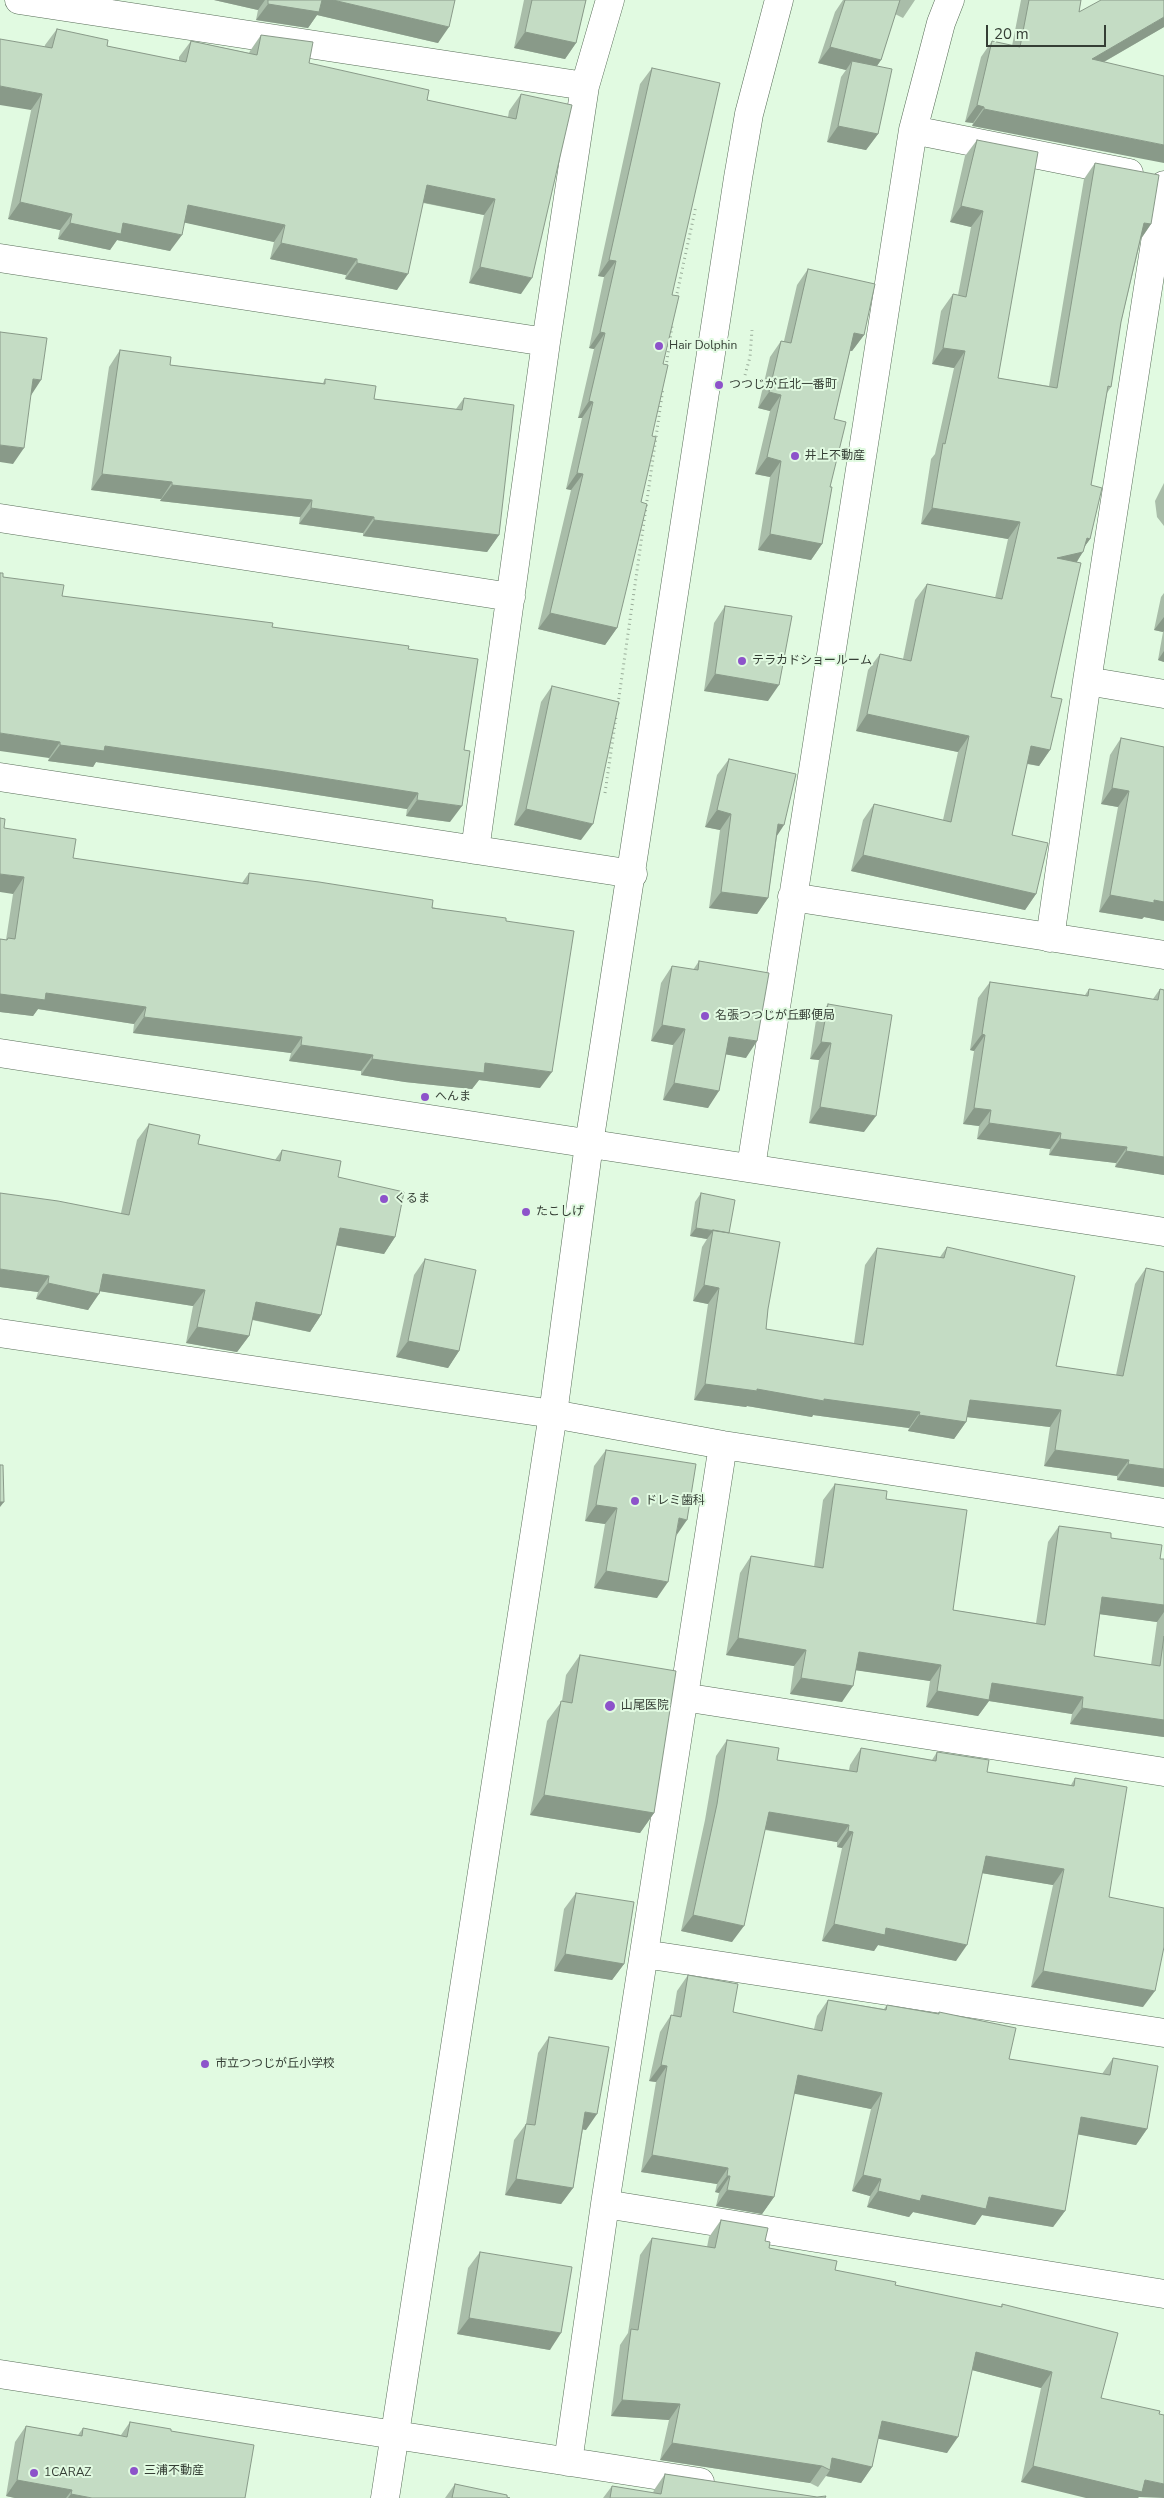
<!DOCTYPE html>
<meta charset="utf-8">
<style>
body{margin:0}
#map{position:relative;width:1164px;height:2498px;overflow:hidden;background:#e1fae1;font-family:"Nunito Sans",sans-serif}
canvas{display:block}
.scale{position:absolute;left:986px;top:25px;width:120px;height:22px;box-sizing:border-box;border:2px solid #353e35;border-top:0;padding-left:6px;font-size:15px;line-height:18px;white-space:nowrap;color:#353e35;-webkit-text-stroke:4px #e1fae1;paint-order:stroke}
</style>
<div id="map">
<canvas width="1164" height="2498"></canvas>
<div class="scale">20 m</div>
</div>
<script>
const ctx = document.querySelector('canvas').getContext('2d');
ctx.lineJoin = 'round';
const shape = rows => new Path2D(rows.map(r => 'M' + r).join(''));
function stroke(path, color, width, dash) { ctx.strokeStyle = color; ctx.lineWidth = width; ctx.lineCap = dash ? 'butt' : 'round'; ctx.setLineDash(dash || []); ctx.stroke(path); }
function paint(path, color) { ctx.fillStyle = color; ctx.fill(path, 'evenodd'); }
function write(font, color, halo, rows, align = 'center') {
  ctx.font = font + ' "Nunito Sans","Noto Sans JP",sans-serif'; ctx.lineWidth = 4; ctx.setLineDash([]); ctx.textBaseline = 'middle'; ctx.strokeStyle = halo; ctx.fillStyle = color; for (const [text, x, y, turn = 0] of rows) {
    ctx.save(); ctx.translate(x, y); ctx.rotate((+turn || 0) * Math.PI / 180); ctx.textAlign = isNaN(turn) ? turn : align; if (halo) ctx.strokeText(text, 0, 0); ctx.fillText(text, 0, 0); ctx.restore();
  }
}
const street = shape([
 [19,0,585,86],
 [913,130,1129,173],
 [0,258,546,342],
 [0,518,511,597],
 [1087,681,1164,694],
 [0,777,633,874],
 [475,850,546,342,585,86,610,0],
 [792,897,1164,955],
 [1050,938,1087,681,1164,185],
 [751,1167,913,130,941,23,950,0],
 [0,1333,553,1414,723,1445,1164,1513],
 [683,1697,1164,1772],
 [644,1954,1164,2033],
 [605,2204,1164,2294],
 [0,2374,700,2482],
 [568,2462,605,2204,723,1445]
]);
const secondary = shape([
 [0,1053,1164,1232],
 [385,2498,553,1414,589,1144,738,178,749,114,779,0]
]);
stroke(street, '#586d58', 29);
stroke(secondary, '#586d58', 29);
stroke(shape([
 [676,298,696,206],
 [666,367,672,326],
 [745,375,750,357,752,330],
 [618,704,663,388],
 [605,793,616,717]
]), '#99ac99', 3, [1, 4]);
stroke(street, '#fff', 28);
stroke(secondary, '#fff', 28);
paint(shape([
 [214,0,455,0,438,43,317,15,308,28,256,20,258,10],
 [524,0,586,0,576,43,565,59,514,48],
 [843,0,915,0,903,18,895,14,881,60,877,66,878,134,866,150,827,142,841,77,846,70,818,63,835,12],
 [1021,0,1081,0,1079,12,1164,27,1104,62,972,126,973,123,965,122,981,57,992,41,1012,46],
 [57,29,107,46,179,61,179,57,191,41,249,53,250,51,261,35,309,63,427,100,508,117,509,111,521,94,521,294,469,283,484,215,423,203,397,290,345,279,346,275,270,259,274,242,184,222,170,251,117,240,110,250,58,239,60,230,8,219,45,45],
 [652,68,672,295,663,364,641,502,617,628,605,645,538,629,571,490,566,489,582,418,578,418,594,349,589,348,604,277,598,276,640,84],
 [977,140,998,378,1049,386,1084,179,1095,163,1151,224,1141,239,1121,322,1111,387,1107,393,1091,485,1090,539,1085,546,1077,562,1051,697,1050,750,1039,766,1027,764,1012,835,1036,894,1025,910,851,871,863,820,874,804,943,820,958,752,856,731,868,670,880,654,903,659,915,600,927,584,995,598,1008,539,921,524,931,459,935,454,954,368,932,364,941,311,953,294,958,295,971,227,950,222,965,156],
 [808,269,864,335,852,351,850,351,834,419,830,487,822,544,811,560,758,550,770,477,755,474,770,411,758,408,770,357,781,341,784,341,797,285],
 [120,350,170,365,323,383,325,379,374,399,456,409,464,398,499,535,487,552,363,536,363,533,299,524,300,517,160,501,161,499,91,490,109,367],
 [1164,483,1164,526,1157,517,1155,501],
 [3,577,62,596,272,627,408,649,450,822,406,816,407,809,267,787,96,762,93,767,48,761,49,758],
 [1164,593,1164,662,1158,660,1163,632,1154,630,1161,597],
 [725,606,768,701,704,691,714,623],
 [552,686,581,840,514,825,541,702],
 [1121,738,1164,747,1164,921,1144,917,1142,919,1099,912,1118,807,1101,804,1110,755],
 [729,759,777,836,768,898,757,914,709,908,720,830,705,827,717,775],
 [4,828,73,858,242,883,249,873,506,921,540,1088,479,1080,472,1089,405,1082,361,1075,361,1071,289,1061,291,1053,133,1033,134,1024,38,1009,33,1016,0,1012,0,939,6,940,13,894],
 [699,961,746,1058,726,1054,708,1108,663,1100,673,1045,651,1041,661,983,672,966,693,970],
 [990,982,1085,995,1089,989,1153,999,1160,989,1164,1175,1115,1167,1116,1163,1049,1155,1050,1149,977,1139,979,1126,963,1124,974,1051,970,1050,978,998],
 [828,1004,864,1132,809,1123,819,1060,810,1059,816,1020],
 [149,1124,198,1144,275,1160,282,1150,338,1177,395,1237,384,1254,336,1245,321,1315,310,1332,252,1320,249,1336,237,1352,186,1343,193,1306,100,1291,88,1310,36,1299,38,1292,0,1287,121,1213,137,1140],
 [701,1193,729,1233,768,1309,766,1329,854,1343,865,1265,877,1248,940,1257,947,1247,1056,1366,1116,1375,1135,1284,1146,1268,1164,1272,1164,1487,1117,1480,1117,1476,1044,1466,1050,1427,967,1417,966,1422,954,1439,908,1431,909,1428,813,1415,812,1417,747,1406,746,1407,694,1400,708,1304,693,1301,702,1247,707,1239,690,1236,695,1202],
 [425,1259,459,1351,448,1368,396,1357,414,1275],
 [606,1450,676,1536,657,1598,594,1588,605,1524,585,1521,594,1466],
 [835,1484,886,1499,953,1610,1036,1623,1048,1542,1059,1526,1111,1538,1160,1559,1164,1559,1164,1737,1070,1724,1072,1714,989,1701,978,1716,926,1707,930,1681,856,1670,842,1702,790,1694,794,1666,726,1655,740,1573,751,1556,814,1567,823,1500],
 [1100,1614,1157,1622,1151,1665,1094,1656],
 [580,1655,654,1813,640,1833,530,1815,547,1721,562,1701,566,1675],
 [727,1740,777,1760,849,1770,850,1765,861,1748,932,1760,937,1752,987,1772,1071,1785,1075,1778,1109,1897,1143,2007,1031,1987,1053,1885,982,1873,956,1961,878,1945,874,1951,822,1941,842,1848,837,1847,837,1842,765,1830,732,1942,681,1931,705,1820,716,1756],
 [576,1893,624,1964,612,1980,554,1971,564,1909],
 [688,1975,733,2012,814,2029,817,2016,828,2000,884,2009,887,2005,937,2014,939,2012,1009,2059,1102,2074,1113,2058,1147,2129,1136,2145,1078,2134,1065,2211,1053,2227,982,2215,975,2225,913,2212,909,2217,867,2207,870,2196,852,2191,871,2109,794,2093,774,2197,762,2214,716,2206,719,2193,715,2192,717,2184,641,2172,656,2082,649,2081,660,2032,671,2015,673,2015,677,1991],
 [549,2037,586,2130,583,2129,573,2188,561,2204,505,2195,514,2140,526,2124,538,2053],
 [721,2220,765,2241,769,2248,835,2270,895,2285,1001,2307,1002,2304,1101,2398,1139,2497,1021,2482,1041,2388,972,2370,947,2453,878,2438,872,2467,861,2483,826,2476,818,2487,810,2483,660,2460,669,2420,611,2416,620,2345,628,2333,640,2255,652,2238,707,2247,709,2237],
 [480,2252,550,2350,457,2334,468,2268],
 [130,2422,171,2431,245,2498,15,2498,6,2496,15,2442,26,2426,78,2435,83,2428,121,2435],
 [665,2474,817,2497,825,2498,603,2498,612,2486,653,2493,654,2490],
 [455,2484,507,2497,510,2498,445,2498]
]), '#a9bda9');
paint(shape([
 [214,0,265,0,258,10],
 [321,0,333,0,449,27,438,43,317,15,308,28,256,20,268,4],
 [1164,17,1164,27,1081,75,1092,59],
 [525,32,576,43,565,59,514,48],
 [830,47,881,60,870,76,852,61,846,70,818,63],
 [0,86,42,94,31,110,0,105],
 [977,105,984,107,973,123,965,122],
 [984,109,1164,145,1164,163,972,126],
 [838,126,878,134,866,150,827,142],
 [427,185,495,199,484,215,416,201],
 [20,202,72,214,60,230,8,219],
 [188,205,285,225,274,242,177,221],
 [961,206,983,211,971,227,950,222],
 [70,223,123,223,182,235,170,251,117,240,110,250,58,239],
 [1144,223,1151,224,1140,240],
 [281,243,357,259,346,275,270,259],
 [609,260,616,261,604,277,598,276],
 [357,263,408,274,397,290,345,279],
 [480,267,532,278,521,294,469,283],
 [600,332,605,333,594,349,589,348],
 [854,333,864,335,852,351,843,349],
 [943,348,965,351,954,368,932,364],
 [33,379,41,380,30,397],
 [769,392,781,395,770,411,758,408],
 [589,401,593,402,582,418,578,418],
 [0,445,24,448,13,464,0,462],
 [767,457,781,461,770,477,755,474],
 [577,473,583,474,571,490,566,489],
 [102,474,172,482,161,499,91,490],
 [172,485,312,500,300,517,160,501],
 [311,508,374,517,363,533,299,524],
 [932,508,1020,522,1008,539,921,524],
 [374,520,499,535,487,552,363,536],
 [770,534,822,544,811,560,758,550],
 [1087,538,1090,539,1080,553,1083,552,1072,569,1057,558],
 [550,613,617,628,605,645,538,629],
 [1164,617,1164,631,1163,632,1154,630],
 [1164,651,1164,662,1158,660],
 [715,674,779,685,768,701,704,691],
 [867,714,969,736,958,752,856,731],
 [0,733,60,742,49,758,0,751],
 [60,745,105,746,278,771,418,793,407,809,267,787,96,762,93,767,48,761],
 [1031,746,1050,750,1039,766,1019,762],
 [1112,788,1129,791,1118,807,1101,804],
 [417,800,462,806,450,822,406,816],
 [526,809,593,824,581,840,514,825],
 [717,810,731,814,720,830,705,827],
 [778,824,784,825,773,842],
 [863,855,1036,894,1025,910,851,871],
 [0,874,24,877,13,894,0,892],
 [721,892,768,898,757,914,709,908],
 [1110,895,1154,900,1164,902,1164,921,1144,917,1142,919,1099,912],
 [46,993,146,1007,134,1024,38,1009,33,1016,0,1012,0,994],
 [144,1017,302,1037,291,1053,133,1033],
 [662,1025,685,1029,673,1045,651,1041],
 [982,1034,985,1035,974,1051,970,1050],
 [729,1037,757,1041,746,1058,718,1053],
 [821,1042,831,1043,819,1060,810,1059],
 [301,1045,373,1055,361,1071,289,1061],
 [372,1059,485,1063,552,1072,540,1088,479,1080,472,1089,405,1082,361,1075],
 [674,1083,719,1091,708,1108,663,1100],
 [820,1107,876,1116,864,1132,809,1123],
 [974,1108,991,1110,979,1126,963,1124],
 [989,1123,1061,1133,1050,1149,977,1139],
 [1060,1139,1127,1147,1116,1163,1049,1155],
 [1126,1151,1164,1157,1164,1175,1115,1167],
 [340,1228,395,1237,384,1254,329,1244],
 [696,1228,713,1231,707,1239,690,1236],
 [0,1269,49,1276,38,1292,0,1287],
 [103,1274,205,1290,193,1306,92,1290],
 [48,1283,99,1294,88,1310,36,1299],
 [704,1285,719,1288,708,1304,693,1301],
 [256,1302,321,1315,310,1332,245,1318],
 [197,1327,249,1336,237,1352,186,1343],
 [408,1341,459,1351,448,1368,396,1357],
 [705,1384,757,1389,920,1412,909,1428,813,1415,812,1417,747,1406,746,1407,694,1400],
 [970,1400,1061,1410,1050,1427,958,1416],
 [919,1415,966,1422,954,1439,908,1431],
 [1055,1450,1129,1460,1117,1476,1044,1466],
 [1128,1464,1164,1469,1164,1487,1117,1480],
 [0,1502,4,1502,0,1507],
 [596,1505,617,1508,605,1524,585,1521],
 [679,1518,687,1520,676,1536],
 [606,1571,668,1582,657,1598,594,1588],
 [1102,1597,1164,1605,1164,1612,1157,1622,1091,1613],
 [738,1638,806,1650,794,1666,726,1655],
 [859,1652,941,1665,930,1681,847,1669],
 [801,1678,853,1686,842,1702,790,1694],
 [992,1683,1083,1697,1072,1714,989,1701,978,1716,926,1707,937,1691],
 [1082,1708,1164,1720,1164,1737,1070,1724],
 [544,1795,654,1813,640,1833,530,1815],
 [769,1812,849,1825,837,1842,757,1828],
 [848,1831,853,1832,842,1848,837,1847],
 [986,1856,1064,1869,1053,1885,975,1872],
 [693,1915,744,1926,732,1942,681,1931],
 [834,1924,886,1928,967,1945,956,1961,878,1945,874,1951,822,1941],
 [565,1954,624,1964,612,1980,554,1971],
 [1043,1971,1155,1991,1143,2007,1031,1987],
 [661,2065,667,2066,656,2082,649,2081],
 [798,2075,882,2093,871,2109,786,2092],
 [585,2112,597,2114,586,2130,574,2128],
 [1081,2117,1147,2129,1136,2145,1070,2133],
 [652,2155,728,2168,717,2184,641,2172],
 [863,2175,881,2179,870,2196,852,2191],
 [727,2176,730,2176,719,2193,715,2192],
 [516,2179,573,2188,561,2204,505,2195],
 [727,2190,774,2197,762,2214,716,2206],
 [878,2191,922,2195,989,2197,1065,2211,1053,2227,982,2215,975,2225,913,2212,909,2217,867,2207],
 [469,2318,561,2333,550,2350,457,2334],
 [976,2352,1052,2372,1041,2388,964,2368],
 [622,2400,680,2404,669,2420,611,2416],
 [882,2421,958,2437,947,2453,870,2437],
 [672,2443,822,2466,810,2483,660,2460],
 [832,2458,872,2467,861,2483,826,2476,830,2470],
 [1033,2466,1145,2480,1164,2484,1164,2498,1139,2497,1138,2498,1086,2498,1021,2482],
 [17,2480,72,2490,66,2498,15,2498,6,2496],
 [71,2494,92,2498,68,2498]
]), '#899a89');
const building = shape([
 [268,0,322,0,319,12,268,4,268,0],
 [333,0,455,0,449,27,333,0],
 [532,0,586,0,576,43,525,32,532,0],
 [845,0,900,0,881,60,830,47,845,0],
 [1029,0,1081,0,1079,12,1101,0,1164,0,1164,17,1092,59,1164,76,1164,145,984,109,984,107,977,105,992,41,1020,47,1029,0],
 [57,29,108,40,107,46,186,62,191,41,257,55,261,35,313,42,309,63,429,90,427,100,516,119,521,94,572,105,532,278,480,267,495,199,427,185,408,274,357,263,357,259,281,243,285,225,188,205,182,235,123,223,121,234,70,223,72,214,20,202,42,94,0,86,0,39,52,48,57,29],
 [852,61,892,69,878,134,838,126,852,61],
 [652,68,720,83,672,295,679,296,663,364,668,365,652,436,656,437,641,502,647,504,617,628,550,613,583,474,577,473,593,402,589,401,605,333,600,332,616,261,609,260,652,68],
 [977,140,1038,152,998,378,1057,388,1095,163,1159,175,1151,224,1144,223,1121,322,1111,387,1108,386,1091,485,1102,488,1090,539,1087,538,1083,552,1057,558,1081,563,1051,697,1062,699,1050,750,1031,746,1012,835,1048,843,1036,894,863,855,874,804,951,822,969,736,867,714,880,654,911,661,927,584,1002,599,1020,522,932,508,943,443,945,444,965,351,943,348,953,294,966,297,983,211,961,206,977,140],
 [808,269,875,284,864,335,854,333,834,419,846,422,830,487,832,487,822,544,770,534,781,461,767,457,781,395,769,392,781,341,791,343,808,269],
 [0,332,47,338,41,380,33,379,24,448,0,445,0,332],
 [120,350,171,357,170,365,325,384,325,379,376,386,374,399,462,410,464,398,514,405,499,535,374,520,374,517,311,508,312,500,172,485,172,482,102,474,120,350],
 [0,573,3,573,3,577,64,585,62,596,273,623,272,627,409,646,408,649,478,659,464,750,470,751,462,806,417,800,418,793,278,771,105,746,104,751,60,745,60,742,0,733,0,573],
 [725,606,792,616,779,685,715,674,725,606],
 [552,686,619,702,593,824,526,809,552,686],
 [1121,738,1164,747,1164,902,1154,900,1154,903,1110,895,1129,791,1112,788,1121,738],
 [729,759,796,774,784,825,778,824,768,898,721,892,731,814,717,810,729,759],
 [0,818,5,819,4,828,76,839,73,858,248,884,249,873,319,882,433,900,432,908,506,918,506,921,574,931,552,1072,485,1063,484,1073,417,1065,372,1059,373,1055,301,1045,302,1037,144,1017,146,1007,46,993,45,1000,0,994,0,939,7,940,8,938,15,939,24,877,0,874,0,818],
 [699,961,769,973,757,1041,729,1037,719,1091,674,1083,685,1029,662,1025,672,966,698,970,699,961],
 [990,982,1088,996,1089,989,1158,1000,1160,989,1164,990,1164,1157,1126,1151,1127,1147,1060,1139,1061,1133,989,1123,991,1110,974,1108,985,1035,982,1034,990,982],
 [828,1004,892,1015,876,1116,820,1107,831,1043,821,1042,828,1004],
 [149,1124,200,1135,198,1144,280,1161,282,1150,341,1161,338,1177,404,1192,395,1237,340,1228,321,1315,256,1302,249,1336,197,1327,205,1290,103,1274,99,1294,48,1283,49,1276,0,1269,0,1193,58,1201,129,1215,149,1124],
 [701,1193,735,1200,729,1233,696,1228,701,1193],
 [713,1230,780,1242,768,1309,766,1329,863,1345,877,1248,944,1258,947,1247,1075,1276,1056,1366,1123,1376,1146,1268,1164,1272,1164,1469,1128,1464,1129,1460,1055,1450,1061,1410,970,1400,966,1422,919,1415,920,1412,824,1399,824,1401,757,1389,757,1391,705,1384,719,1288,704,1285,713,1230],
 [425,1259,476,1270,459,1351,408,1341,425,1259],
 [606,1450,696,1464,687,1520,679,1518,668,1582,606,1571,617,1508,596,1505,606,1450],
 [0,1465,3,1465,4,1502,0,1502,0,1465],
 [835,1484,887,1491,886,1499,967,1510,953,1610,1045,1625,1059,1526,1111,1533,1111,1538,1162,1545,1160,1559,1164,1559,1164,1605,1102,1597,1094,1656,1160,1666,1164,1636,1164,1720,1082,1708,1083,1697,992,1683,989,1700,937,1691,941,1665,859,1652,853,1686,801,1678,806,1650,738,1638,751,1556,823,1568,835,1484],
 [580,1655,676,1671,654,1813,544,1795,561,1701,572,1703,580,1655],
 [727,1740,779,1748,777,1760,857,1772,861,1748,936,1761,937,1752,989,1760,987,1772,1074,1786,1075,1778,1127,1787,1109,1897,1164,1908,1164,1947,1155,1991,1043,1971,1064,1869,986,1856,967,1945,886,1928,885,1935,834,1924,853,1832,848,1831,849,1825,769,1812,744,1926,693,1915,717,1804,727,1740],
 [576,1893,634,1902,624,1964,565,1954,576,1893],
 [688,1975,738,1984,733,2012,822,2031,828,2000,886,2010,887,2005,939,2014,939,2012,1016,2028,1009,2059,1110,2075,1113,2058,1158,2066,1147,2129,1081,2117,1065,2211,989,2197,986,2209,922,2195,920,2201,878,2191,881,2179,863,2175,882,2093,798,2075,774,2197,727,2190,730,2176,727,2176,728,2168,652,2155,667,2066,661,2065,671,2015,681,2017,688,1975],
 [549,2037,609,2047,597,2114,585,2112,573,2188,516,2179,526,2124,535,2125,549,2037],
 [721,2220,768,2228,765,2241,770,2242,769,2248,837,2261,835,2270,896,2282,895,2285,1002,2307,1002,2304,1118,2333,1101,2398,1160,2411,1159,2414,1164,2415,1164,2484,1145,2480,1142,2492,1033,2466,1052,2372,976,2352,958,2437,882,2421,872,2467,832,2458,830,2470,822,2466,672,2443,680,2404,622,2400,631,2329,638,2330,652,2238,715,2248,721,2220],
 [480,2252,572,2267,561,2333,469,2318,480,2252],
 [130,2422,171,2429,171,2431,254,2445,245,2498,92,2498,71,2494,72,2490,17,2480,26,2426,82,2436,83,2428,127,2437,130,2422],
 [665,2474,817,2497,826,2496,825,2498,610,2498,612,2486,661,2494,665,2474],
 [455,2484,507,2495,507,2497,510,2498,452,2498,455,2484]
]);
paint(building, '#c4dcc4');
stroke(building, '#899a89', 1);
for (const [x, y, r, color] of [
 [659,346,5,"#8d53ca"],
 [719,385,5,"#8d53ca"],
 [795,456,5,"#8d53ca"],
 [742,661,5,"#8d53ca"],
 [705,1016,5,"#8d53ca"],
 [425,1097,5,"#8d53ca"],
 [384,1199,5,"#8d53ca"],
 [526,1212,5,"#8d53ca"],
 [635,1501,5,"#8d53ca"],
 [610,1706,6,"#8d53ca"],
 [205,2064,5,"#8d53ca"],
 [134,2471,5,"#8d53ca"],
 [34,2473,5,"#8d53ca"]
]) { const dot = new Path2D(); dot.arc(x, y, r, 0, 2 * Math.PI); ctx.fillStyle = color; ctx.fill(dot); stroke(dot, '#e1fae1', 2); }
write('12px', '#353e35', '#e1fae1', [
 ["Hair Dolphin",669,346],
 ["つつじが丘北一番町",729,385],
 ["井上不動産",805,456],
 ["テラカドショールーム",752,661],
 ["名張つつじが丘郵便局",715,1016],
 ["へんま",435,1097],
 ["くるま",394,1199],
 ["たこしげ",536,1212],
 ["ドレミ歯科",645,1501],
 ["山尾医院",621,1706],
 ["市立つつじが丘小学校",215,2064],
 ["三浦不動産",144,2471],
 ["1CARAZ",44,2473]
], 'left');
</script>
